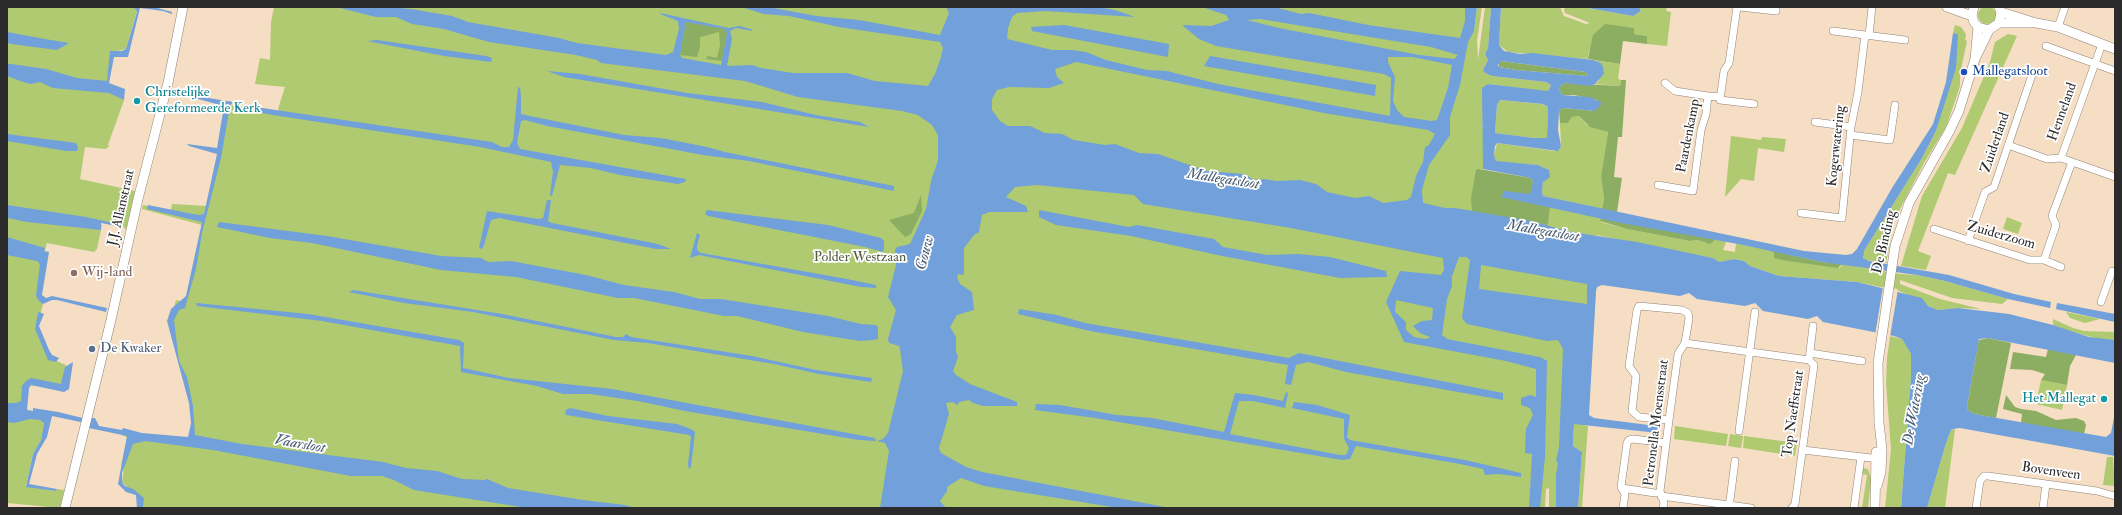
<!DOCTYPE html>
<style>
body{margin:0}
#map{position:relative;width:2122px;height:515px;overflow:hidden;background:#f5dec3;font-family:"IM FELL Double Pica",serif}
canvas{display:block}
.frame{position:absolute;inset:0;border:8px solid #2b2b2b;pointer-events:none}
</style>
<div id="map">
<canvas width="2122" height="515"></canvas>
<div class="frame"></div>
</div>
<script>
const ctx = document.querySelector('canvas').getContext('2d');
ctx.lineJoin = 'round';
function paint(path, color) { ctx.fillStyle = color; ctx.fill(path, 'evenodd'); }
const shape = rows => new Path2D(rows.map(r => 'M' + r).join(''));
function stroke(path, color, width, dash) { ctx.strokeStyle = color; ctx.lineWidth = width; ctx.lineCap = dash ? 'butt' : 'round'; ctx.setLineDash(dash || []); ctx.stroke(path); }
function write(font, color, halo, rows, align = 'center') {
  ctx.font = font + ' "IM FELL Double Pica",serif'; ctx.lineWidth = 3.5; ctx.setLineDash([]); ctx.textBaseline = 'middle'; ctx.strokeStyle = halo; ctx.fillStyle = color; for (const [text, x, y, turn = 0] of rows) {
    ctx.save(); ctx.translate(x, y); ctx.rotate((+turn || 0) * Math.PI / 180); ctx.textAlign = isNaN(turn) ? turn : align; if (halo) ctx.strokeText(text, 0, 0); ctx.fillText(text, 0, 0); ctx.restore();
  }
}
paint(shape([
 '1978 15a9 9 0 1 1 18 0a9 9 0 1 1-18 0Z',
 [7,7,138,7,126,49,113,52,107,81,118,97,124,100,108,145,109,147,105,149,85,147,80,179,135,191,126,230,123,226,81,217,70,220,102,225,97,249,94,252,47,243,42,262,37,293,43,304,37,328,54,360,66,365,62,388,28,385,24,409,42,414,44,423,41,440,33,454,26,486,56,491,57,489,64,490,60,508,7,503],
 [274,7,1471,7,1474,31,1477,7,1482,7,1477,41,1478,60,1485,7,1491,7,1488,48,1485,54,1488,60,1483,70,1485,73,1492,76,1546,82,1551,85,1548,91,1544,91,1488,84,1482,126,1483,129,1483,169,1479,169,1548,224,1550,207,1601,218,1601,222,1627,229,1690,241,1697,240,1706,243,1714,239,1726,242,1723,250,1735,252,1736,243,1738,244,1773,251,1773,255,1840,268,1842,264,1900,274,1917,275,1945,281,2008,299,2002,304,1952,298,1900,280,1900,284,1940,299,1981,309,1958,308,1938,310,1928,306,1925,302,1899,291,1857,282,1779,276,1750,266,1744,261,1734,259,1719,262,1713,258,1596,235,1598,286,1596,288,1588,416,1583,425,1588,426,1582,508,1578,508,1582,452,1573,446,1574,425,1557,490,1556,508,1549,508,1549,488,1546,489,1545,508,1540,508,1540,506,1539,508,139,508,136,495,122,482,124,467,121,466,127,437,121,435,122,432,192,443,192,406,179,363,171,319,176,300,186,302,202,225,142,209,143,205,171,210,172,204,207,206,230,105,281,113,278,109,285,87,255,84,260,58,270,60,271,22],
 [1501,7,1560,7,1564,16,1586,24,1590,23,1565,13,1564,10,1565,7,1582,7,1633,16,1641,11,1639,7,1667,7,1666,11,1671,12,1667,46,1647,44,1647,36,1634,34,1634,28,1625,27,1589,51,1588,59,1508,52,1499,45],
 [1955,25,1961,27,1966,34,1965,40,1967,41,1960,74,1960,86,1955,101,1946,127,1924,163,1901,207,1894,223,1886,263,1865,260,1862,255,1864,251,1922,158,1936,131,1951,81,1958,34,1953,33],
 [2008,34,2017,36,1955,175,1948,173,1918,251,1931,256,1926,270,1901,266,1922,196,1962,128,1990,62,1995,42],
 [1593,60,1620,64,1618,79,1621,80,1620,86,1595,84,1599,81,1601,63],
 [1500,100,1542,104,1548,107,1547,138,1534,138,1495,133,1497,105],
 [1579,116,1587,125,1608,132,1601,176,1604,199,1602,209,1543,196,1542,191,1543,182,1549,170,1538,165,1498,162,1496,161,1494,155,1497,143,1554,151,1561,146,1560,123,1568,123,1572,117],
 [1731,136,1761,140,1762,137,1786,139,1784,152,1758,148,1754,181,1741,179,1725,197],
 [2007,217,2022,223,2018,234,2003,229],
 [2066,312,2100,319,2085,323,2070,318],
 [2053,319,2073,328,2084,331,2115,332,2115,340,2099,339,2069,331,2053,325],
 [1890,336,1902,339,1911,354,1911,377,1901,508,1885,508,1891,449,1886,383,1887,358],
 [2041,380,2067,385,2062,410,2036,404],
 [1675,426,1728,434,1726,446,1674,439],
 [1955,429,1945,508,1927,508,1946,443,1951,430],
 [1730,434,1743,436,1741,448,1728,446],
 [1744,436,1797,443,1795,456,1743,448],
 [2107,457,2113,457,2115,486,2103,485],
 [1863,468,1868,469,1871,479,1868,508,1862,508,1867,475,1862,474]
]), '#afca70');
paint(shape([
 [686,22,726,29,727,34,722,61,706,59,708,56,717,58,720,45,719,32,700,37,700,47,697,57,680,55],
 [1605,24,1634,28,1634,34,1647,36,1647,44,1623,41,1620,64,1588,59,1593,35],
 [1501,61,1586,72,1588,76,1516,70,1499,67,1499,62],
 [1621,80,1626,80,1622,137,1618,137,1614,177,1622,178,1617,212,1602,209,1604,199,1601,176,1608,132,1590,127,1579,116,1572,117,1568,123,1560,123,1559,111,1563,108,1595,111,1597,100,1574,95,1562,95,1559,88,1564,83,1620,86],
 [1479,169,1531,178,1533,182,1531,194,1502,197,1550,207,1548,225,1472,211,1471,198,1476,170],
 [921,195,922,211,911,234,905,237,889,220,914,213],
 [1601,218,1714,239,1714,241,1710,244,1697,240,1690,241,1627,229,1600,221],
 [1773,251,1822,262,1842,264,1838,268,1788,261,1774,258],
 [1988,338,2011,343,1996,418,1974,414,1968,410,1967,406,1978,344,1979,340],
 [2048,349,2076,355,2070,366,2067,385,2041,380,2045,374,2032,370,2010,369,2013,352,2046,357],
 [2006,395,2015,407,2021,409,2036,411,2056,420,2076,418,2084,421,2086,425,2084,434,2021,423,2022,414,2003,409]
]), '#8bae62');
paint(shape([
 [130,7,154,7,172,12,172,14,163,11,140,8,128,57,114,57,109,83,125,89,124,100,109,93,53,88,40,82,31,84,23,82,7,76,7,64,11,64,46,69,77,78,107,81,110,51,122,51,126,49,137,12,136,9],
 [336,7,387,7,411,9,452,16,468,22,559,38,577,43,666,55,673,52,679,29,678,21,660,14,660,13,729,28,739,26,751,29,753,31,736,28,730,31,732,39,727,66,752,65,761,68,793,73,847,73,875,81,928,86,935,74,941,57,943,48,940,42,839,27,789,16,764,14,741,7,768,7,816,16,859,20,940,35,949,13,946,7,1097,7,1115,10,1135,17,1045,11,1017,13,1012,17,1008,28,1007,39,1052,50,1072,50,1086,52,1106,60,1147,70,1167,71,1218,84,1390,116,1391,78,1384,74,1216,46,1199,39,1182,25,1211,26,1229,20,1226,15,1202,7,1274,7,1301,14,1309,13,1368,25,1460,38,1465,21,1465,7,1477,7,1474,31,1468,42,1460,85,1450,117,1450,135,1429,165,1422,190,1423,203,1445,208,1455,208,1531,221,1571,232,1637,242,1713,258,1719,262,1734,259,1744,261,1750,266,1779,276,1857,282,1922,298,1928,306,1938,310,1958,308,2009,314,2053,325,2089,337,2115,340,2115,363,1988,338,1979,339,1967,406,1968,410,1974,414,2106,437,2111,433,2115,412,2115,456,1960,428,1953,429,1951,430,1946,443,1927,508,1901,508,1911,377,1911,354,1902,339,1894,336,1823,322,1817,316,1808,319,1763,311,1755,303,1745,306,1697,299,1689,293,1680,296,1602,285,1597,287,1596,291,1589,415,1594,418,1656,426,1658,428,1658,433,1574,424,1573,446,1582,452,1578,508,1556,508,1556,475,1558,463,1556,461,1559,447,1563,349,1558,340,1547,341,1467,324,1462,318,1470,260,1466,257,1459,257,1452,276,1452,286,1447,299,1442,335,1447,339,1514,352,1540,357,1547,361,1545,457,1540,508,1529,508,1532,454,1525,453,1526,429,1533,415,1530,408,1521,405,1521,398,1530,395,1536,397,1536,369,1506,361,1404,342,1386,302,1400,271,1441,275,1444,270,1443,258,1291,228,1143,204,1134,195,1037,185,1015,187,1006,197,1026,206,1028,212,989,212,982,215,979,232,974,235,964,248,964,275,958,274,957,277,960,284,972,292,974,310,957,315,950,327,956,337,956,352,958,357,953,371,956,375,970,384,1017,402,1017,406,983,406,973,403,969,400,959,402,957,405,953,402,946,403,949,414,939,448,941,453,966,467,982,472,1165,507,1183,508,1118,508,984,486,961,478,947,487,947,491,940,501,946,508,880,508,889,451,885,443,877,441,883,439,888,433,903,371,900,349,899,346,889,343,888,339,896,310,888,297,896,265,895,250,897,247,910,244,926,209,931,181,938,160,938,135,932,125,918,115,902,111,798,97,745,81,601,63,597,60,576,55,489,42,444,29,412,24,396,17,376,17],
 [1260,19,1431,47,1458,55,1454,59,1419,55,1279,28,1247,20],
 [686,22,725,29,727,34,721,65,682,58,680,55],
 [1388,57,1412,57,1452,65,1448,88,1437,120,1432,121,1404,117,1397,110,1393,101,1395,77,1388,62],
 [1076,62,1324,113,1428,130,1435,134,1429,145,1425,147,1423,162,1416,176,1411,197,1407,200,1383,203,1369,196,1355,198,1327,192,1316,184,1300,180,1276,181,1264,179,1254,180,1244,174,1207,171,1158,154,1139,153,1115,144,1105,145,1074,140,1062,134,1045,133,1030,126,1008,126,1000,121,992,110,992,99,997,90,1009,87,1049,88,1064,83,1057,77,1055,69],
 [1481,265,1587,284,1587,304,1479,289],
 [1396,300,1433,308,1432,320,1422,321,1413,326,1420,333,1430,337,1426,339,1414,337,1406,330,1406,322,1395,312],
 [1491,7,1501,7,1499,45,1504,51,1520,54,1532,53,1593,60,1601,63,1603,67,1604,74,1595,84,1590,86,1564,83,1559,88,1562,95,1590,97,1602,103,1595,111,1563,108,1559,111,1558,130,1561,146,1558,151,1497,143,1495,146,1494,155,1496,161,1538,165,1549,170,1550,177,1543,182,1542,191,1543,196,1804,251,1846,255,1852,254,1857,249,1892,188,1933,124,1946,82,1953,33,1958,34,1956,68,1936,131,1922,158,1864,251,1863,258,1869,261,1949,275,2014,294,2051,302,2050,308,2008,299,1945,281,1917,275,1822,262,1738,244,1621,223,1501,197,1504,191,1530,194,1533,182,1531,178,1483,169,1482,88,1488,84,1548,91,1551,85,1546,82,1492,76,1485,73,1483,70,1488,60,1485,54,1488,48],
 [1501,61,1586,72,1588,76,1516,70,1499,67,1498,65],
 [1500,100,1543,104,1548,107,1547,138,1534,138,1495,133,1497,105],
 [1582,7,1639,7,1641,11,1633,16],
 [1064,25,1169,44,1168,57,1032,31,1031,27],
 [7,32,45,39,69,43,57,50,11,44,7,43],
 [377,40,486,56,492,58,491,62,444,56,367,41],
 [1210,56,1376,85,1375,96,1204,66],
 [547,71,580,74,687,93,762,102,816,115,860,122,869,127,564,77],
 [518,87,520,88,521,96,521,114,525,115,624,135,661,138,707,147,725,152,894,186,894,191,749,161,703,155,547,126,525,120,521,121,517,143,520,149,686,179,685,182,678,184,620,175,591,168,560,165,552,196,550,195,553,172,551,162,480,147,273,115,252,111,249,106,492,142,502,147,509,147,513,140],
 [172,92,233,102,230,106,221,158,202,233,196,269,185,308,179,310,174,320,179,361,187,377,193,406,195,435,242,444,383,462,406,468,437,471,462,479,484,480,487,479,508,488,583,500,625,505,635,508,527,508,414,490,394,480,382,476,351,476,213,450,145,441,133,444,122,473,122,482,125,486,133,489,144,498,143,508,137,508,136,495,126,492,118,484,127,436,89,428,90,424,52,416,47,437,37,454,29,484,57,489,56,491,26,487,33,454,41,440,44,423,40,420,30,419,14,423,7,422,7,403,16,403,21,401,22,386,26,381,31,378,61,384,65,367,73,362,69,389,64,392,31,385,29,388,27,410,33,411,33,408,58,412,91,420,92,418,95,418,99,426,122,430,123,428,142,433,188,437,191,423,189,403,167,321,171,309,186,296,202,222,147,209,148,205,198,215,204,214,217,154,189,146,187,144,217,148,224,106],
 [7,134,76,143,78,147,77,151,66,151,7,141],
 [547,200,551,200,548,221,552,223,658,244,671,249,656,249,499,218,491,220,484,245,482,249,479,248,487,211,539,219,543,218],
 [7,205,86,217,123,225,122,227,101,223,101,230,27,222,7,218],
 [707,210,828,225,881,238,884,241,884,248,883,252,865,247,708,216,705,214],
 [1039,210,1129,227,1137,225,1214,239,1223,247,1267,255,1298,254,1330,257,1386,271,1387,277,1340,278,1222,256,1131,236,1056,225,1039,217],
 [219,222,327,236,441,256,481,258,488,262,511,261,586,275,624,285,674,292,700,299,721,299,828,316,861,324,876,325,878,327,878,339,873,340,860,341,803,332,737,316,724,316,634,298,618,298,516,277,441,270,312,243,270,238,217,227],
 [697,233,700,235,697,245,697,250,701,253,847,279,876,285,876,288,861,287,699,255,690,258],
 [7,237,45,248,44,251,49,252,42,295,46,298,52,296,107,308,106,312,57,300,52,300,43,304,39,301,36,296,40,264,37,261,7,255],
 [353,290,502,314,616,337,623,337,626,334,631,337,752,356,816,370,872,378,871,382,819,374,774,364,648,343,614,340,473,312,404,303,349,292],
 [196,303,308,314,459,340,464,343,463,368,509,378,612,389,875,438,876,441,859,440,685,411,638,401,590,394,563,394,537,386,461,372,460,346,322,321,197,306],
 [2057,303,2115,314,2115,322,2056,309],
 [1019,309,1057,315,1085,323,1289,358,1299,353,1503,393,1503,400,1346,372,1308,362,1296,365,1291,385,1285,384,1288,365,1090,331,1018,314],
 [39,312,44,314,39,326,49,350,52,355,59,358,56,362,48,360,35,329,38,313],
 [1286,392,1288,393,1285,408,1253,401,1239,401,1230,434,1340,455,1346,455,1349,448,1344,439,1344,419,1292,408,1294,402,1317,405,1350,415,1347,437,1350,440,1465,460,1521,473,1521,477,1499,474,1485,475,1483,469,1460,464,1356,446,1350,459,1342,460,1095,418,1035,410,1036,404,1060,405,1117,415,1152,418,1224,432,1235,393,1254,395,1283,401],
 [570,408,608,416,677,424,691,429,695,432,691,467,689,469,688,464,691,437,689,435,566,415,565,413,566,410]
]), '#71a0da');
paint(shape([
 [1883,287,1898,289,1890,337,1875,335]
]), '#f5dec3');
const minor = shape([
 [1737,7,1729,63,1724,71,1720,100,1754,104],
 [1740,7,1776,11,1776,7],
 [2058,27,2065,7],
 [1833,31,1905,40],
 [1869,36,1872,7],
 [2102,44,2061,158,2115,177],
 [2046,46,2115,71],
 [1665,83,1675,91,1708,96],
 [1815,122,1851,127],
 [1850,135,1890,140,1895,105],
 [2008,145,2047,159,2061,158],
 [1658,185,1693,191,1701,130,1706,114,1708,96,1720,97],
 [1801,213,1842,218,1851,127,1858,92,1865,35],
 [1934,229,2030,260,2044,260,2061,267],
 [1968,241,1985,192,1994,187,2033,72],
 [2044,260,2056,225,2052,216,2072,162],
 [2101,302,2112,271,2115,272],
 [1685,343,1809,360],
 [1810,353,1862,361],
 [1739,431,1755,312],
 [1803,450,1880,459],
 [1622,488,1655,493],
 [1661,496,1751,508],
 [1623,508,1625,494,1621,487,1627,443,1629,440,1633,439,1666,443],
 [1663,508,1664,503,1660,491,1669,420,1678,354,1685,343,1689,318,1688,313,1682,310,1639,306,1637,310,1629,366,1636,376,1632,411,1639,417,1669,420],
 [1729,508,1735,461],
 [1792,508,1795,504,1814,365,1809,360,1813,326],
 [1854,508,1861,457],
 [1976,508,1980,481,1984,476,1988,476,2097,491,2115,496],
 [2043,508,2046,484]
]);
const tertiary = shape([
 [1947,7,1972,16],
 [1974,7,1972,16,1974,22,1978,27,1989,30,1999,23,2001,12,1999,7],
 [2001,12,2036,23,2058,27,2115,49],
 [1999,23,2031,23],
 [1976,57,1989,30],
 [1877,486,1881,472,1882,449,1879,423,1878,363,1895,246,1909,203,1949,132,1959,111,1975,59,1978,27],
 [65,508,111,320,138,199,168,83,183,7],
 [1875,508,1876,452]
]);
stroke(minor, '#908477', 8);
stroke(tertiary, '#908477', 10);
stroke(minor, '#fff', 7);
stroke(tertiary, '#fff', 9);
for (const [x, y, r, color] of [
 [1964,72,4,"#1a4fb4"],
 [137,101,4,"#0f9aa8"],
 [74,273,4,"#8d6e63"],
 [92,349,4,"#5c6f8a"],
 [2104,399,4,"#0f9aa8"]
]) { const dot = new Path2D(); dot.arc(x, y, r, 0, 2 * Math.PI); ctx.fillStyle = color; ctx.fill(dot); stroke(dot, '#fff', 1.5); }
write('14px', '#164399', '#fff', [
 ["Mallegatsloot",1972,72]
], 'left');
write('14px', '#0d838f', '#fff', [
 ["Christelijke",145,93],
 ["Gereformeerde Kerk",145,109],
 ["Het Mallegat",2096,399,"right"]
], 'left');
write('14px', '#2b2b2b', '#fff', [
 ["Henneland",2063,112,-70],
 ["Paardenkamp",1689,136,-79],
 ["Zuiderland",1996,143,-71],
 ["Kogerwatering",1837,146,-84],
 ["J.J. Allanstraat",122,208,-77],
 ["Zuiderzoom",2001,236,16],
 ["De Binding",1885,242,-77],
 ["Top Naeffstraat",1794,414,-82],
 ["Petronella Moensstraat",1657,423,-83],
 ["Bovenveen",2051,472,8]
]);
write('14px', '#535b40', '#fff', [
 ["Polder Westzaan",860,258]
]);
write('14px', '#785e54', '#fff', [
 ["Wij-land",82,273]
], 'left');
write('14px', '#4e5e75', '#fff', [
 ["De Kwaker",100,349]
], 'left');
write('italic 15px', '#475a71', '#fff', [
 ["Mallegatsloot",1223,180,9],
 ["Mallegatsloot",1543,232,10],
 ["Gouw",926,253,-76],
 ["De Watering",1915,410,-80],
 ["Vaarsloot",300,445,10]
]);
</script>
